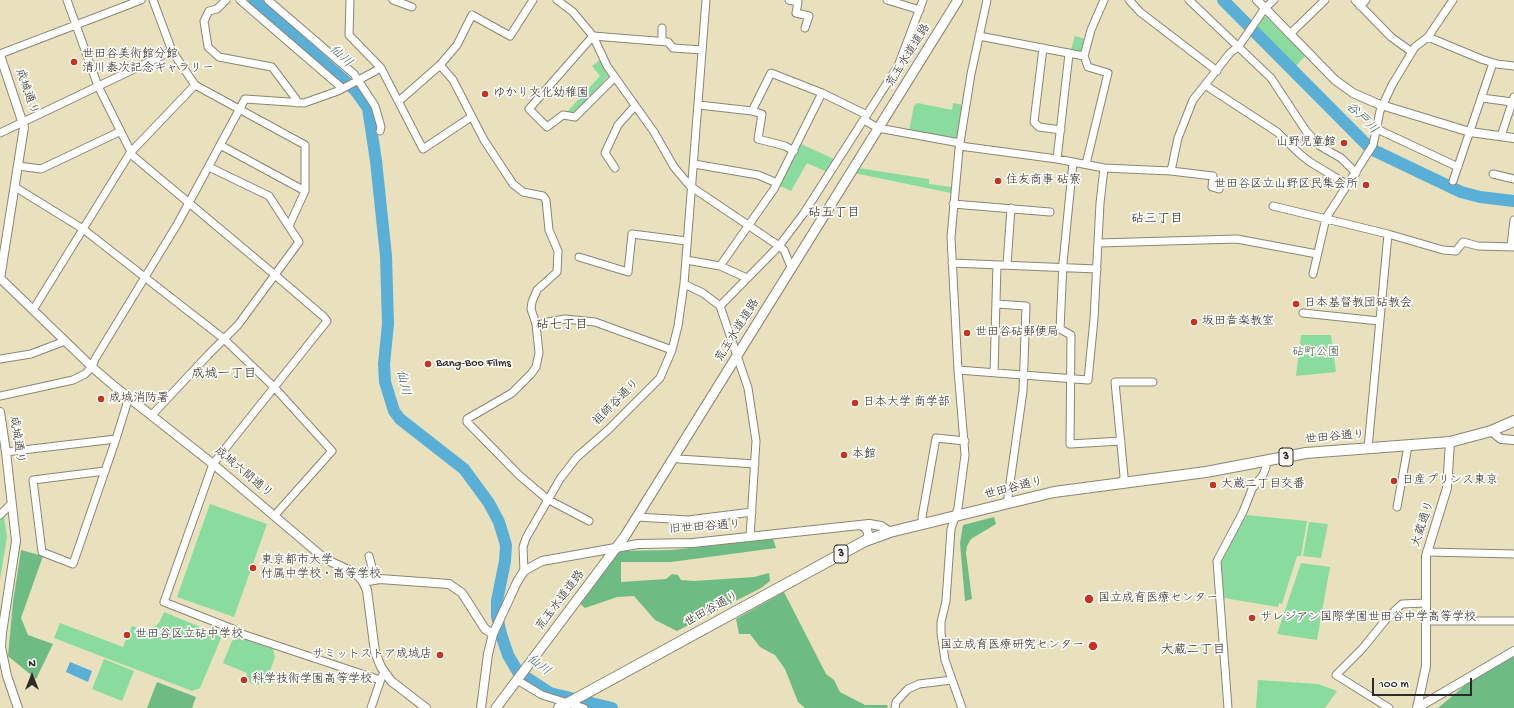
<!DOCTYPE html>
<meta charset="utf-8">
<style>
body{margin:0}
#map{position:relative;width:1514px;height:708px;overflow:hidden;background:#e9e0bd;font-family:"Gochi Hand",sans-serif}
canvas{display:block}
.north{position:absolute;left:12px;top:656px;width:40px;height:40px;-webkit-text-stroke:3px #fdfcf7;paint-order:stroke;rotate:0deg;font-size:11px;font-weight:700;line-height:16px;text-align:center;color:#2b2b2b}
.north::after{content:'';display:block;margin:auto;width:14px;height:18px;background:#2b2b2b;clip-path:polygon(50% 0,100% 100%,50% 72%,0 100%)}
.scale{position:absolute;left:1372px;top:678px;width:100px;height:18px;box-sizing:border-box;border:2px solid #2b2b2b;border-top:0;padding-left:5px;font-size:12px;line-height:14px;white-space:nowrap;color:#2b2b2b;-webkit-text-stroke:3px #fdfcf7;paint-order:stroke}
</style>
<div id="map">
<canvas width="1514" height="708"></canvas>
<div class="north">N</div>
<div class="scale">100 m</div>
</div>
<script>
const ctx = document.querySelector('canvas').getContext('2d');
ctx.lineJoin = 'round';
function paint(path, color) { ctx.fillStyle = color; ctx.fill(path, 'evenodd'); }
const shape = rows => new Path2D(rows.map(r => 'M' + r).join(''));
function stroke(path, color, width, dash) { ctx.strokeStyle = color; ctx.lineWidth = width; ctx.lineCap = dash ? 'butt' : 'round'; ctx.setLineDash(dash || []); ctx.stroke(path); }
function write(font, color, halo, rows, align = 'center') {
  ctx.font = font + ' "Gochi Hand","Klee One",sans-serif'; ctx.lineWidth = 3.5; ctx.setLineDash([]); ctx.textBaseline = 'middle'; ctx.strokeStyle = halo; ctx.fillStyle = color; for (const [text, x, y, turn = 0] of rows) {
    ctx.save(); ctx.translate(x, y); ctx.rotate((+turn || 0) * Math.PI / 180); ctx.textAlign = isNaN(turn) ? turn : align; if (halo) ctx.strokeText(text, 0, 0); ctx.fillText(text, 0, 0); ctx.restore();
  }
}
paint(shape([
 [1262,17,1266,17,1305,56,1295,67,1255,28],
 [1075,36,1086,39,1083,49,1079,52,1071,50],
 [600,60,609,75,574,115,566,113,600,76,592,66],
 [918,103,952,110,953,103,963,105,959,140,909,132,914,105],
 [801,144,836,160,827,172,807,163,791,191,780,186],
 [858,168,929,179,929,184,952,187,951,193,854,173],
 [1301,335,1331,335,1336,372,1296,376],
 [210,504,267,524,234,617,177,597],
 [1246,515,1307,521,1301,556,1297,556,1282,604,1279,603,1278,607,1224,598,1220,578,1221,560],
 [4,517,7,537,0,580,0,519],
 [1309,522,1328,524,1321,558,1303,556],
 [1301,563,1330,567,1317,640,1277,634],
 [164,612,222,636,200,688,192,691,54,638,60,623,123,647,132,626,145,630,153,628,159,623],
 [237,637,273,649,275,657,266,683,255,685,245,680,247,673,223,663,232,641],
 [104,659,134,671,122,701,92,689],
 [1258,680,1318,684,1337,691,1325,708,1256,708]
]), '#89dc9d');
paint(shape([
 [994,517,996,524,971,539,967,546,966,553,972,599,965,601,960,543,963,525],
 [773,539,776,548,671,562,621,562,621,582,666,579,672,574,678,575,681,580,694,581,754,577,769,573,770,581,761,588,677,631,655,620,634,596,617,597,585,608,579,603,618,551,672,550],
 [21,550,43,556,21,618,28,635,53,644,36,679,8,656,13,602],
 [784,592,826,674,834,680,840,692,865,705,887,705,888,708,805,708,798,702,785,669,775,655,760,647,750,634,739,634,736,619],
 [1514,655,1514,708,1438,708,1469,682],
 [157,682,196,697,192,708,147,708]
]), '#6ebc84');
paint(shape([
 [70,662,92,671,88,682,66,672]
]), '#5aafd6');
stroke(shape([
 [254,0,355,90,368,108,376,161,386,256,388,324,384,364,385,382,394,411,400,419,464,469,489,503,499,522,506,545,505,561,497,601,497,616,501,634,508,655,518,672,550,693,612,708],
 [1223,0,1371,149,1461,192,1480,197,1514,201]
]), '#5aafd6', 12);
const minor = shape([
 [67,0,98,86,133,156,275,275,324,317,327,321,213,464,164,602,233,629,236,632,380,680],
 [153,0,172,51,195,85,305,145,305,191,289,226],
 [226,0,217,9,209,11,204,21,208,47,219,57,272,67,296,99,297,103],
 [240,0,342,88],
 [268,0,354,74,375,106,381,127,380,131],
 [350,0,349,35,381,68,423,149,471,117],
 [393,0,412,7],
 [557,0,573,12,593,36,607,66,654,132,674,167,690,186,779,246,784,250,791,267],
 [789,0,798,2,796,13,809,16,805,28],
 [887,0,920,10],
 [1129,0,1140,12,1217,71],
 [1189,0,1271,78,1306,131,1320,146,1341,158,1356,173],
 [1355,0,1391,37,1412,52],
 [1360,6,1366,0],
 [1290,34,1325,0],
 [979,36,1084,56],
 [1428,37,1481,59,1497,64,1514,66],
 [662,41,662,28],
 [1043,48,1034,122,1039,127,1061,130],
 [0,54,141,0],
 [440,65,453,80,484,140,513,184,523,192,543,196,546,200,549,230,558,251,557,272,537,290,532,302,531,309,536,324,539,353,536,367,531,374,512,393,467,419,467,422,519,475,547,499,589,521],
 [615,77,575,117,563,115,547,127,529,109,593,36,668,42,673,48,702,50],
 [1205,85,1277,132,1301,155,1310,162,1348,185],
 [1482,98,1512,102],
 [399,101,440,65,457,45,472,15,510,36,533,0],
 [699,105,752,111,771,73,822,93,867,115],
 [752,111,762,114,758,139,785,146,794,151],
 [864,120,878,128,960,143],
 [1377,129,1458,167],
 [0,133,172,51],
 [1501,136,1514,97],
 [220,145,305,191],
 [960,146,1057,159,1104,168,1171,171,1213,176,1212,187,1219,189],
 [1057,159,1069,54],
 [1073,162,1063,263,1060,329,1071,335,1070,444,1121,441],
 [694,164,758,175,777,183],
 [1086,164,1108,73,1088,67,1084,56,1091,30,1104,0],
 [18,166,41,169,119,132],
 [615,168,605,153,618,125,635,106],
 [1171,171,1178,138,1193,100,1230,53,1239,46,1265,8,1274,0],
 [1493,174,1514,179],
 [1453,181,1493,63],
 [15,187,83,229,224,339,274,387,332,451,275,515],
 [953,204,1050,212],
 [1273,206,1388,234,1443,250,1456,251,1463,242,1478,246,1514,247],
 [1099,243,1237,239,1317,254],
 [1511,246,1514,220],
 [579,257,628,272,632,234,687,241],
 [686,260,720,266,747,278],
 [952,263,1097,269],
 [1007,265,1011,208],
 [720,266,774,189,822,93],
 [1313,274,1326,218,1373,145,1380,111,1392,85,1415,47,1428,37,1453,0],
 [684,284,703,293,720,306,748,388,756,441,750,537],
 [996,304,1026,306,1023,391,1007,504],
 [720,306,779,246,804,213,898,66,923,0],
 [33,310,130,153,195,85],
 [1303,313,1379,321],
 [536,324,565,319,595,322,672,350],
 [0,359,31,354,65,341],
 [958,370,1088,380,1094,319,1100,203,1104,168],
 [994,372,997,265],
 [0,396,73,380,85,374,92,367,95,359,178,223,245,99,304,103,338,91,381,68],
 [152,415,208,355,238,325,299,242,269,196,209,167],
 [1368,448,1388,234],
 [6,452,116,439],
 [674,457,679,459,755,464],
 [105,471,33,480,42,552,73,564,116,439,129,397],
 [1123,483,1124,476,1115,382,1153,382],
 [1397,507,1408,446],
 [0,515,11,504],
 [637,517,688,520,752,512],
 [923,524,922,517,936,438,965,441],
 [1427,552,1514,554],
 [369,556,375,579],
 [524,571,523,547,526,538,560,479,577,457,608,430,660,378,672,350,678,326,684,284,706,0],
 [1425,621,1514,621],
 [517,680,542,695,584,708],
 [371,708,382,676],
 [895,708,896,702,908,689,919,684,952,680],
 [962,708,945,660,941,633,941,622,946,601,951,529,958,508,965,455,958,370,951,237,959,149,971,74,987,0],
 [1228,708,1217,561,1243,512,1252,489,1263,475,1266,467,1265,461],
 [1389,708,1336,675,1362,649,1388,617,1402,604,1425,603]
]);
const tertiary = shape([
 [1257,0,1335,80,1353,93,1378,104,1470,132,1514,138],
 [0,55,24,127,0,279],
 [0,278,92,367,114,386,213,464,325,559,355,573,362,580,367,590,375,652,381,667,391,681,426,708],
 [0,412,6,452,16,541,2,633,1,647,7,676,18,708],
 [1491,431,1501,439,1514,440],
 [860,525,866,528,868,533,868,536,865,541],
 [365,584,368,581,380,579,449,584,462,593,485,629,493,634],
 [481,708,488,654,493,634,517,582,524,571,542,561,638,544,693,543,869,524,881,526,890,532],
 [1417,708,1426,666,1426,556,1447,488,1450,442],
 [1417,708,1514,651]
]);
const secondary = shape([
 [496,708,625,536,958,0]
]);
const primary = shape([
 [559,708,865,541,890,532,1054,492,1206,472,1306,453,1450,442,1491,431,1514,421]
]);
stroke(minor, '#8a8674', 9);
stroke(tertiary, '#8a8674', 10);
stroke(secondary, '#8a8674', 11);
stroke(primary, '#8a8674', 12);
stroke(minor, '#fff', 7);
stroke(tertiary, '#fff', 8);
stroke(secondary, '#fff', 9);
stroke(primary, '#fff', 10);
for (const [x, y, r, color] of [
 [74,62,4,"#c8321e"],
 [485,94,4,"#c8321e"],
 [1344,143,4,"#c8321e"],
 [998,181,4,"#c8321e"],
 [1366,185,4,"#c8321e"],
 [1296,304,4,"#c8321e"],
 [1194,322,4,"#c8321e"],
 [967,333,4,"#c8321e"],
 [428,364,4,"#c8321e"],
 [101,399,4,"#c8321e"],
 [855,403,4,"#c8321e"],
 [844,455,4,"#c8321e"],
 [1394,481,4,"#c8321e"],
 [1213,485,4,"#c8321e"],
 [253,568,4,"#c8321e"],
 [1089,599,5,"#c8321e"],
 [1252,618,4,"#c8321e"],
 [127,635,4,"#c8321e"],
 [1093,646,5,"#c8321e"],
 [440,655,4,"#c8321e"],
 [244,680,4,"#c8321e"]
]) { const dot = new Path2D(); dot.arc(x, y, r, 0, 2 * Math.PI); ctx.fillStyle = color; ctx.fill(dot); stroke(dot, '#fdfcf7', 1.5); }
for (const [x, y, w] of [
 [1286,457,14],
 [841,554,14]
]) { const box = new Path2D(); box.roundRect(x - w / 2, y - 9, w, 18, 3); ctx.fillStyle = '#fdfcf7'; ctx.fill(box); stroke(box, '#2b2b2b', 1); }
write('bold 11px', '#2b2b2b', null, [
 ["3",1286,457],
 ["3",841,554]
]);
write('12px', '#2b2b2b', '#fdfcf7', [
 ["世田谷美術館分館",82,55],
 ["清川泰次記念ギャラリー",82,69],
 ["ゆかり文化幼稚園",493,94],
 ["山野児童館",1336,143,"right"],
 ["住友商事 砧寮",1006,181],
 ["世田谷区立山野区民集会所",1358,185,"right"],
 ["日本基督教団砧教会",1304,304],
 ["坂田音楽教室",1202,322],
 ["世田谷砧郵便局",975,333],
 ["Bang-Boo Films",436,364],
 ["成城消防署",109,399],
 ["日本大学 商学部",863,403],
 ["本館",852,455],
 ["日産プリンス東京",1402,481],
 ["大蔵二丁目交番",1221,485],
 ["東京都市大学",261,561],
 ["付属中学校・高等学校",261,575],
 ["国立成育医療センター",1098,599],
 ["サレジアン国際学園世田谷中学高等学校",1260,618],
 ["世田谷区立砧中学校",135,635],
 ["国立成育医療研究センター",1084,646,"right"],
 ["サミットストア成城店",432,655,"right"],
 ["科学技術学園高等学校",252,680]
], 'left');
write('12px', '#2b2b2b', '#fdfcf7', [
 ["荒玉水道道路",909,56,-58],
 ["成城通り",26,92,71],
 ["荒玉水道道路",738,331,-58],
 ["祖師谷通り",617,403,-45],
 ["世田谷通り",1335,438,-5],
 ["成城通り",16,440,82],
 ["成城六間通り",243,473,40],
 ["世田谷通り",1014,489,-14],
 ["大蔵通り",1424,524,-72],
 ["旧世田谷通り",705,528,-4],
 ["荒玉水道道路",561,601,-53],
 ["世田谷通り",712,610,-29]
]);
write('12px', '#47604d', '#fdfcf7', [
 ["砧町公園",1316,353]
]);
write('italic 13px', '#3e606f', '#fdfcf7', [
 ["仙川",340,57,42],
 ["谷戸川",1361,119,45],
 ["仙川",402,383,77],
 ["仙川",538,666,38]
]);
write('13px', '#2b2b2b', '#fdfcf7', [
 ["砧五丁目",834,214],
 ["砧三丁目",1157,220],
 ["砧七丁目",562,326],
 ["成城一丁目",224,375],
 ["大蔵二丁目",1193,651]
]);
</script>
